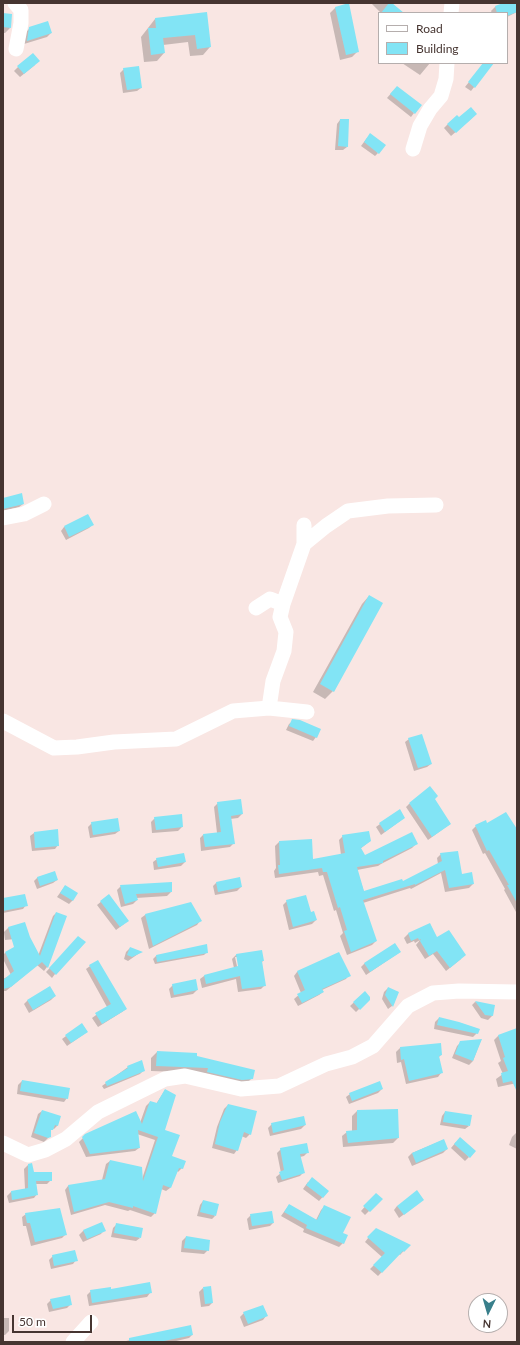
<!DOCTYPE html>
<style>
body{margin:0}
#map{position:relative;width:520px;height:1345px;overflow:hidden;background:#f9e6e3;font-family:Lato,sans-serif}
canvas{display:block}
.frame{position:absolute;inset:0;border:4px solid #463531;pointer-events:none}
.legend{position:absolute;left:378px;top:12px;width:130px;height:52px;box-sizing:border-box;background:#fff;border:1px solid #b5aead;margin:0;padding:5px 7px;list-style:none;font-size:12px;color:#463531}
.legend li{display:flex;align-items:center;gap:8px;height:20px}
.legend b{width:20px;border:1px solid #b5aead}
.north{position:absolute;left:468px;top:1293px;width:40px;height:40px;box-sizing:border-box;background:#fff;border:1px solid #b5aead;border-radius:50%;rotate:185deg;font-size:11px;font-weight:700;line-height:16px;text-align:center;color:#463531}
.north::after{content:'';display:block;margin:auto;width:14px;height:18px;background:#397f8b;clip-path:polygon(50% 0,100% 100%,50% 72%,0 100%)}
.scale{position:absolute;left:12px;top:1315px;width:80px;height:18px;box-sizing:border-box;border:2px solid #463531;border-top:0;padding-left:5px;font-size:12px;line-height:14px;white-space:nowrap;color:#463531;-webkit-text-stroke:3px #fff;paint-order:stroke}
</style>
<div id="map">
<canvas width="520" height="1345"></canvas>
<div class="frame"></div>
<ul class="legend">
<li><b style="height:5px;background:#fff"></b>Road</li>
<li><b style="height:11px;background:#82e4f5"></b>Building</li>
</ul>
<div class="north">N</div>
<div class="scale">50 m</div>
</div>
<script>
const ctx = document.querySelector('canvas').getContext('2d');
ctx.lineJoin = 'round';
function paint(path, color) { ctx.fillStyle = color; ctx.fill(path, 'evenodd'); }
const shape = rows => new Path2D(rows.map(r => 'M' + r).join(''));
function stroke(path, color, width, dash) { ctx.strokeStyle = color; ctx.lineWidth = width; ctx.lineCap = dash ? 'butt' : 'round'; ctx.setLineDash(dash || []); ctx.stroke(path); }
paint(shape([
 [371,3,390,3,403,13,381,13],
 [506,3,516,3,517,12,507,17,507,13,492,13,491,11,495,7],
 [336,7,358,51,352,57,340,60,330,13],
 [206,13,210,47,203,55,190,56,188,42,163,45,164,53,157,61,144,62,141,37,155,19],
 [3,14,10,28,5,33,3,33],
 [30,28,51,33,47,37,24,44,26,32],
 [402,63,430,63,420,75],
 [484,63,493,63,471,91,465,87],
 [35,65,20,77,14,71,18,67],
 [124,69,141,88,137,91,123,93,120,73],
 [393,91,414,113,411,117,387,98],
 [472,118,451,136,444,128,448,124,459,119],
 [340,120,347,147,343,150,335,150,337,124],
 [367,138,378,153,375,156,361,146],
 [3,499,23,504,19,507,3,511],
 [92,525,89,528,66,540,61,531,64,527],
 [369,596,333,691,325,699,313,692,362,604],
 [293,721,316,737,313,741,286,730,289,724],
 [409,739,431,764,427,767,414,771,405,742],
 [434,799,450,824,428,840,406,807,409,804],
 [218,803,242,814,238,818,230,819,234,843,230,847,201,851,200,838,203,835,217,833,214,807],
 [155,818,182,827,178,831,152,833,151,822],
 [404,818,381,835,376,827,380,824],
 [92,823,119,831,115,834,90,838,88,827],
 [486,824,517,830,516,912,504,890,505,889,485,853,483,854,472,830,476,826],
 [34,833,58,845,55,849,32,851,30,836],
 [343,836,370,841,360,849,365,856,416,844,412,848,381,864,378,866,357,870,364,892,403,883,438,864,437,858,441,854,461,875,473,884,469,888,445,892,441,873,411,889,410,888,363,903,376,941,372,945,347,955,340,936,343,933,336,910,334,911,323,875,319,876,318,872,275,878,274,871,276,868,275,846,279,842,312,860,341,855,339,840],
 [157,859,185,862,181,866,154,870,153,862],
 [38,877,57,880,53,883,37,889,34,881],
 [216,883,241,887,237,891,215,895,213,886],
 [65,886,73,900,69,904,57,897],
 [121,886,171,892,167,896,136,898,137,900,133,904,121,907,117,890],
 [108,896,124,924,116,930,97,905],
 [3,899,26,905,23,909,3,913],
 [287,901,316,920,312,924,289,930,283,905],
 [191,903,200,921,197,925,149,949,141,918,145,915],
 [56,913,47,967,44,971,37,965,6,991,3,991,3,979,11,975,3,959,3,955,5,953,38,956,53,916],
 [25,923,25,938,5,940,4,932,8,928],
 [430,924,437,939,461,959,446,971,433,954,425,959,416,945,420,940,415,943,414,941,407,944,404,938,408,934],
 [75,941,55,974,52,978,46,972],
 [130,948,141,952,128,961,124,959,126,952],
 [261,951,263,961,261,963,265,985,261,989,238,992,236,979,202,988,200,979,204,976,234,968,232,959,236,955],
 [235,957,237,957,240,971,238,971],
 [207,952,204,955,155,964,153,959,156,956],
 [400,952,366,975,361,967,365,963],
 [339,953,349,975,346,979,322,990,323,992,319,995,298,1006,294,999,301,993,294,976,297,972],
 [97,961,126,1009,122,1012,98,1027,92,1018,107,1007,86,969],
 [173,985,197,990,193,994,171,998,169,989],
 [388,988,398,992,392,1006,388,1009,382,999,384,992],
 [365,992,369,999,356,1012,350,1006],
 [55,996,51,1000,29,1013,24,1004,28,1000],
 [475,1002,494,1006,492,1016,488,1020,481,1018,472,1005],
 [439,1018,477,1033,473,1037,434,1029,435,1022],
 [517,1030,517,1083,498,1087,496,1079,503,1074,498,1063,501,1061,494,1040,498,1036],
 [87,1032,67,1046,62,1039,66,1036],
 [481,1040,473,1061,469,1065,452,1058,457,1046,461,1042],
 [440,1044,441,1055,438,1058,441,1073,438,1077,406,1084,401,1062,397,1063,396,1052,400,1048],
 [157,1052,196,1054,196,1057,252,1078,246,1084,203,1073,151,1071,151,1058],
 [128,1067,144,1070,140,1074,104,1089,102,1086,106,1083],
 [22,1081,67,1098,64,1102,17,1094,18,1085],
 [382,1089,378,1093,349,1104,346,1097,350,1094],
 [165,1090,164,1130,171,1157,182,1168,178,1172,177,1171,170,1188,166,1191,161,1189,155,1213,151,1217,130,1210,128,1211,105,1205,71,1215,65,1190,68,1186,102,1180,106,1164,110,1161,142,1179,155,1140,137,1134,139,1148,135,1151,86,1157,79,1142,86,1135,140,1123,146,1106,150,1102,156,1104],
 [228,1105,250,1134,246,1138,241,1136,237,1150,234,1154,212,1148,217,1127,224,1109],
 [42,1111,58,1125,54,1129,52,1128,50,1132,50,1136,44,1142,31,1137,38,1114],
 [357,1111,398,1138,393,1143,343,1147,342,1136,347,1132,352,1131,352,1116],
 [445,1112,469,1126,465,1129,440,1125,442,1116],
 [272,1124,305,1125,301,1129,270,1136,268,1128],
 [516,1133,517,1134,517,1149,509,1145,512,1137],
 [443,1140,447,1149,443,1153,412,1166,408,1157,412,1153],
 [456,1142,469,1157,465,1161,451,1148],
 [281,1149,308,1152,304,1156,300,1157,304,1172,300,1176,278,1183,276,1177,281,1173,277,1153],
 [28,1165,33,1173,51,1180,47,1184,35,1184,37,1194,34,1198,9,1203,7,1196,11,1192,25,1189,24,1169],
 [308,1182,328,1191,319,1201,303,1189],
 [376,1194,381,1199,365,1215,361,1211],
 [203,1201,215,1216,212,1219,197,1216,200,1205],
 [419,1203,399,1218,394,1210,397,1206],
 [289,1205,316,1220,321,1210,325,1206,342,1234,343,1243,339,1247,303,1232,304,1229,281,1216],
 [26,1214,66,1234,62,1238,31,1246,26,1226,23,1226,22,1217],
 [251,1215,273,1223,270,1226,249,1230,247,1219],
 [101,1223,104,1230,101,1234,83,1242,79,1235,83,1231],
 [117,1224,140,1238,136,1241,111,1237,113,1228],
 [372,1233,409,1245,400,1255,399,1254,378,1276,370,1269,382,1257,365,1242],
 [186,1237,208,1250,204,1254,181,1252,182,1241],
 [53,1256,76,1260,73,1264,51,1269,49,1260],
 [203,1288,212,1303,209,1306,201,1307,199,1292],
 [111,1290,150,1293,147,1297,89,1306,87,1295,91,1291],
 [51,1300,71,1304,67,1308,49,1312,47,1304],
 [244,1313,266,1316,263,1320,244,1327,240,1317],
 [3,1318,9,1318,9,1331,5,1335,3,1335],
 [190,1326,192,1335,189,1338,172,1342,122,1342]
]), '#0003');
paint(shape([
 [349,3,359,52,346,55,335,7],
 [389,3,392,3,404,13,381,13],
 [503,3,517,3,517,12,507,16,507,13,497,13,495,6],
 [207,12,211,47,197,49,195,35,163,38,165,53,151,55,148,28,156,28,155,18],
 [3,13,12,14,11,28,3,27],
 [48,21,52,33,27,41,29,27],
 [33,53,40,61,24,74,17,66],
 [483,63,494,63,475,88,468,82],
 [139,66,142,88,127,90,123,68],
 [397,86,422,105,415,114,390,94],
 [471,107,477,114,456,133,447,124,457,115,459,117],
 [340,119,349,119,348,147,338,146],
 [370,133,386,145,379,154,364,142],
 [22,493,24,504,3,509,3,498],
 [88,514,94,525,69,537,64,526],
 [369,595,383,603,334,692,320,684],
 [292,719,300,720,321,729,317,738,289,726],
 [422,734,432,764,418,768,408,738],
 [430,786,438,796,435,799,451,824,432,837,409,803],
 [241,799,243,814,231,816,235,844,205,847,203,834,221,832,217,802],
 [400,809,405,818,385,832,379,823],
 [506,812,517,829,517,903,507,885,509,885,489,850,487,851,475,825,486,820,487,823],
 [182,814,183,827,156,830,154,817],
 [118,818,120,831,93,835,91,822],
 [58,829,59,846,35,848,34,832],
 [369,831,371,841,361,848,365,855,412,832,418,844,383,861,383,863,357,867,364,891,402,879,403,881,442,861,440,853,458,851,462,874,472,872,474,884,449,888,445,870,415,885,415,884,363,900,377,941,351,952,344,931,347,930,340,907,338,908,327,872,323,872,322,868,279,874,278,865,280,865,279,841,312,839,313,859,345,853,342,835],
 [184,853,186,862,158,867,156,858],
 [55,871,58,880,40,886,37,877],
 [240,877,242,887,218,892,216,882],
 [172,882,172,892,136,894,138,900,125,904,120,885],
 [65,885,78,893,73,901,60,893],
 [25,894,28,906,3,911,3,898],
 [109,894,129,921,120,927,100,901],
 [306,895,311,912,314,911,317,920,293,927,286,900],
 [191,902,202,921,153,946,145,914],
 [56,912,67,916,48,968,42,962,11,987,3,989,3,980,14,971,5,952,14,947,8,927,25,922,30,937,40,956],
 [430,923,437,937,449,930,466,955,450,968,437,951,429,956,420,941,421,939,419,940,418,938,411,941,408,933],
 [78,936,86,942,56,975,49,968],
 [395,943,401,952,370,972,364,963],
 [207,944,208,953,157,962,156,955],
 [130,947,143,952,132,957,127,955],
 [262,950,264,961,262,961,266,986,242,989,240,976,206,984,204,975,238,966,236,954],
 [339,952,351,976,322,989,324,992,302,1003,297,994,305,990,297,971],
 [98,960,127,1009,102,1024,95,1013,111,1004,89,965],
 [196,979,198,990,174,995,172,984],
 [50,986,56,996,33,1010,27,1000],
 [388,987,399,992,393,1007,385,995],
 [365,991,370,997,370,1000,360,1010,353,1002],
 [475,1001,495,1005,493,1016,485,1015],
 [439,1017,459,1022,480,1029,478,1034,437,1025],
 [82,1023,88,1032,71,1043,65,1035],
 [517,1028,517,1092,512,1081,503,1083,501,1073,508,1071,503,1058,505,1057,498,1035],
 [482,1039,473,1061,455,1054,460,1041],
 [441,1043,442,1055,439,1056,443,1073,409,1081,404,1059,401,1060,400,1047],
 [157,1051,197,1053,197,1056,255,1070,253,1079,242,1080,207,1072,208,1068,156,1066],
 [142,1060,145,1071,107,1086,105,1082,128,1068,127,1066],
 [22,1080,70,1088,68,1099,20,1091],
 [380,1081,383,1089,352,1101,349,1093],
 [165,1089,176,1095,165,1130,180,1135,172,1156,186,1161,183,1169,179,1168,171,1188,163,1185,156,1214,133,1206,133,1208,109,1202,74,1212,68,1185,105,1179,110,1160,142,1167,143,1181,158,1137,138,1130,140,1148,90,1154,82,1137,85,1134,136,1111,142,1124,150,1101,157,1103],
 [228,1104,257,1111,251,1135,244,1132,238,1151,215,1144,220,1122],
 [398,1109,399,1138,348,1143,346,1131,357,1130,357,1110],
 [42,1110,61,1116,58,1126,55,1125,53,1130,51,1130,51,1137,48,1138,34,1133],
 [445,1111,472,1115,470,1126,443,1122],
 [304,1116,306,1125,273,1133,271,1123],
 [460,1137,476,1151,470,1158,454,1144],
 [444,1139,448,1149,416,1163,412,1153],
 [307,1143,309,1153,300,1154,305,1173,282,1180,279,1172,284,1170,280,1148],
 [32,1163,34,1172,52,1172,52,1181,36,1181,38,1195,12,1200,11,1191,28,1188,28,1164],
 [312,1177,329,1191,323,1198,306,1185],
 [417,1190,424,1200,404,1215,397,1206],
 [376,1193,383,1199,370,1212,363,1206],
 [203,1200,219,1204,216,1216,200,1212],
 [289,1204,317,1220,324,1205,351,1217,343,1233,348,1235,344,1244,306,1228,307,1225,284,1212],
 [60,1208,67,1235,35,1242,30,1223,27,1223,25,1213],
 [272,1211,274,1223,252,1226,250,1214],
 [102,1222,106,1231,87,1239,83,1230],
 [116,1223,143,1228,141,1238,114,1233],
 [376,1228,411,1245,404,1252,403,1251,382,1273,373,1265,385,1253,367,1237],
 [186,1236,210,1240,209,1251,184,1248],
 [75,1250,78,1261,54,1266,52,1255],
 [150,1282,152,1293,92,1303,90,1290,111,1287,111,1289],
 [211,1286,213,1303,205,1304,203,1287],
 [70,1295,72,1305,53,1309,50,1299],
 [263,1305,268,1316,248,1324,243,1312],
 [191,1325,193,1335,159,1342,129,1342,129,1338]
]), '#82e4f5');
stroke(shape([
 [15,3,21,10,21,23,16,49],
 [451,13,452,3],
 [413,149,420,126,430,109,441,96,446,79,447,63],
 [3,518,24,514,44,504],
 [304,525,304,544],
 [256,608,270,599,283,604],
 [269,708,273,681,284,651,286,632,280,617,283,604,304,544,326,526,348,511,388,506,436,505],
 [3,721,54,748,77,747,114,742,176,739,233,711,269,708,307,712],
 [3,1143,28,1155,45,1150,66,1139,98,1112,165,1079,185,1076,241,1089,279,1086,326,1064,352,1057,373,1046,408,1006,433,993,459,991,517,992],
 [73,1342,91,1322]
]), '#fff', 15);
</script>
